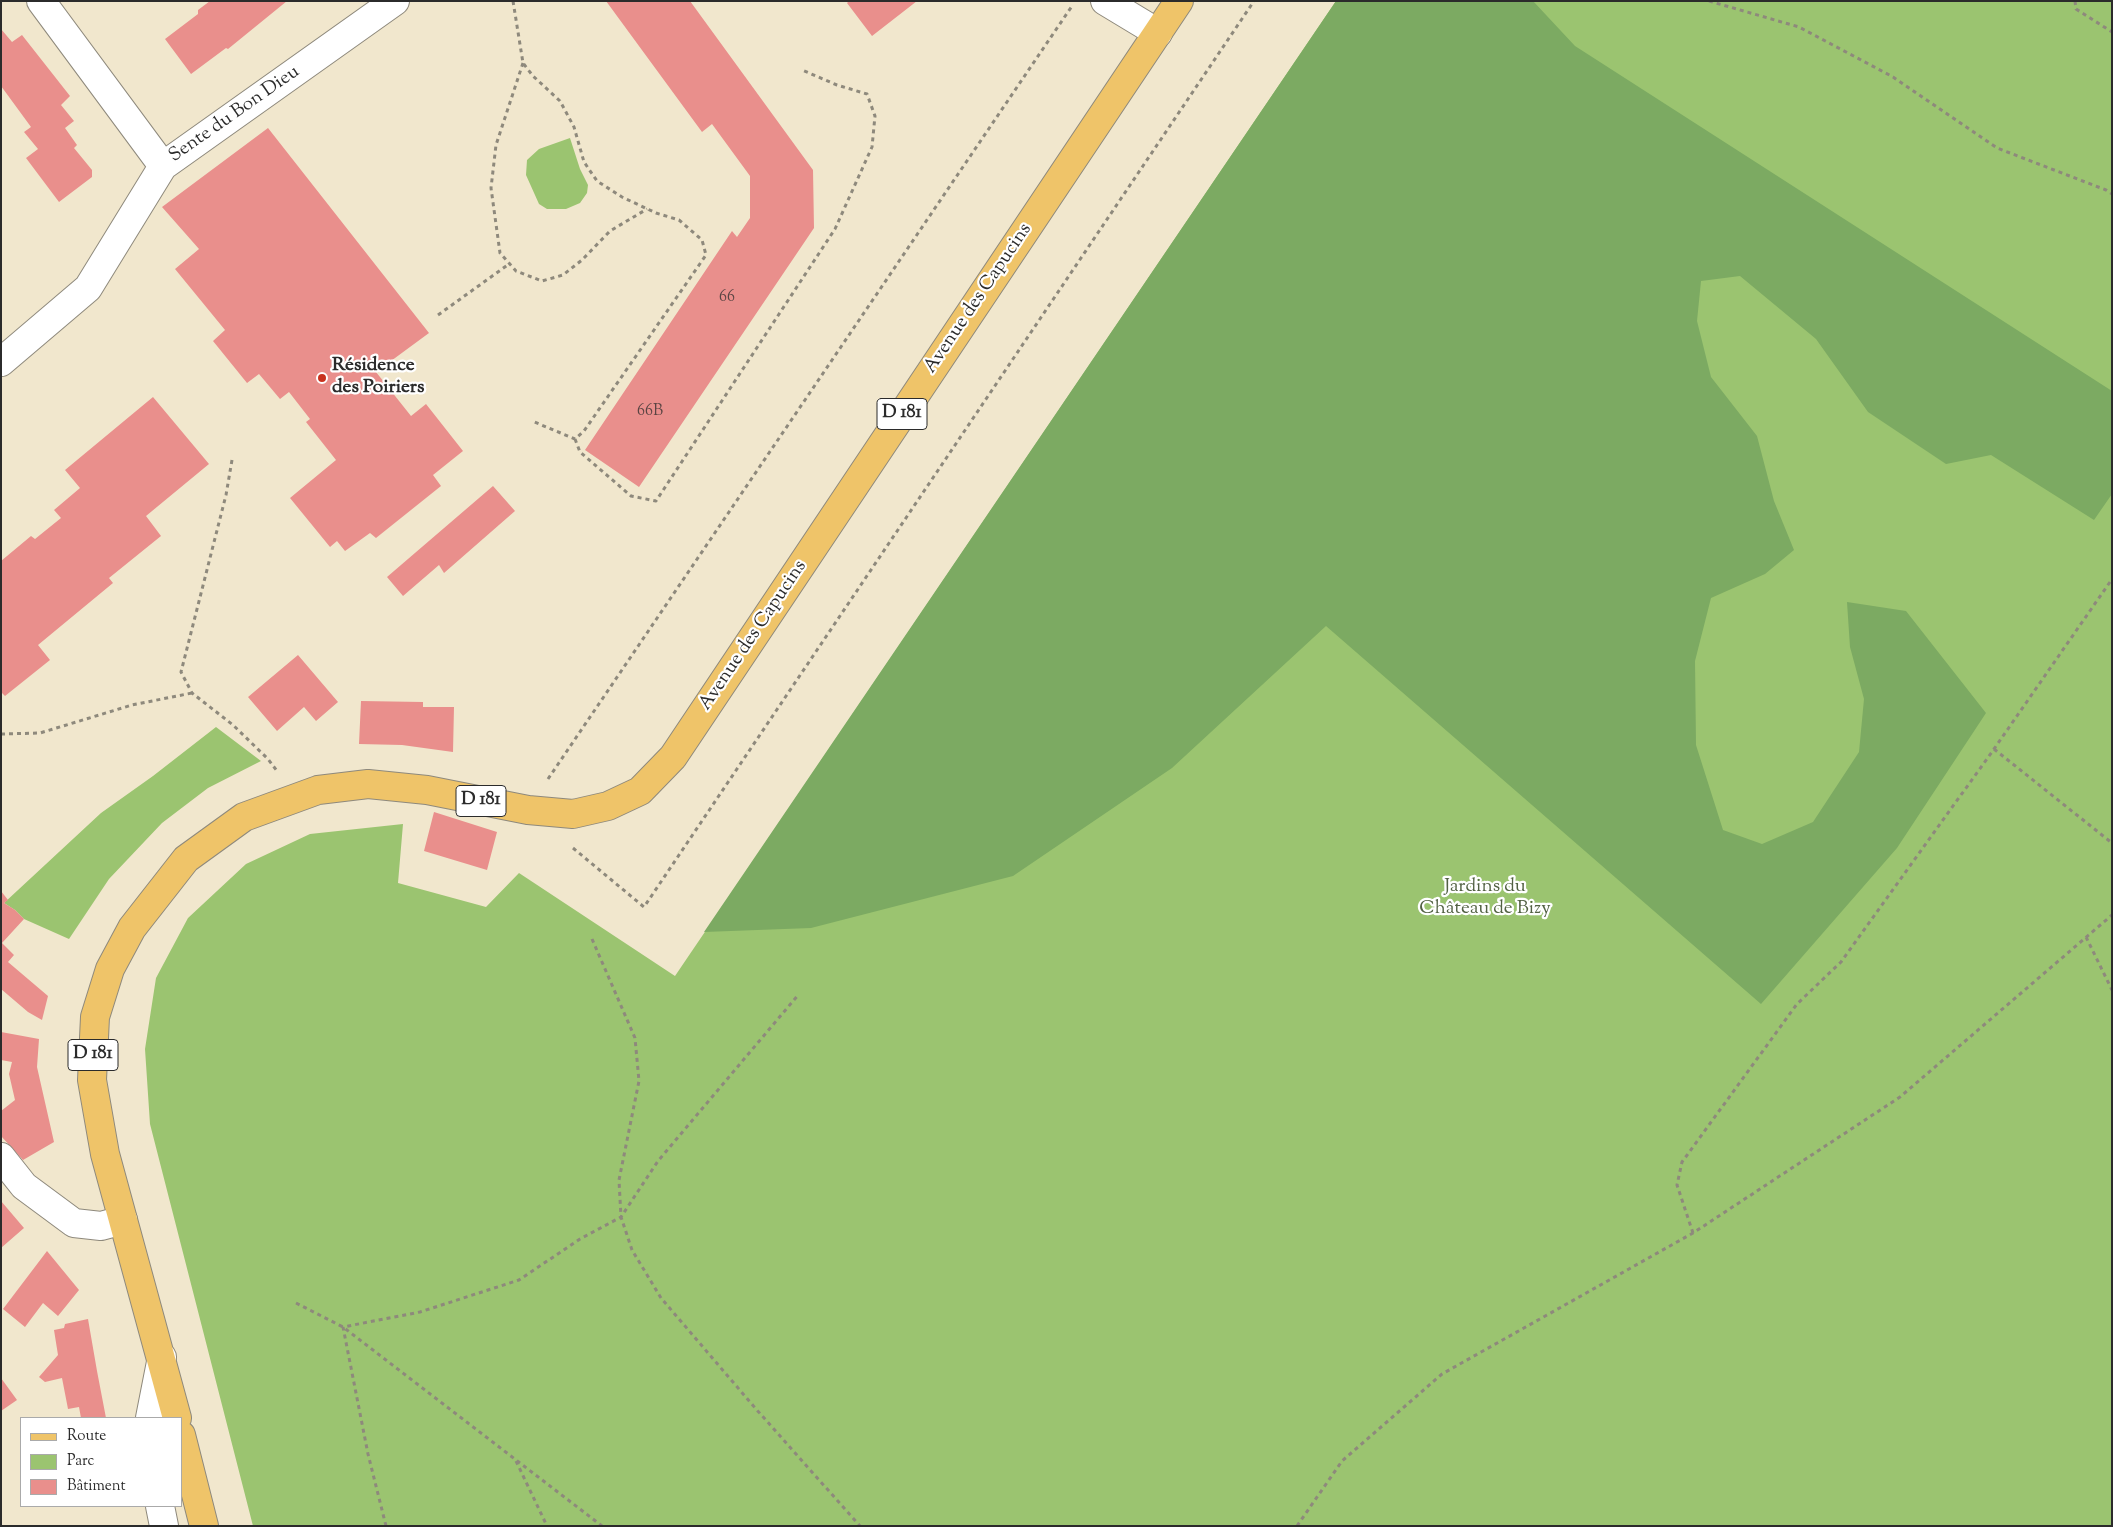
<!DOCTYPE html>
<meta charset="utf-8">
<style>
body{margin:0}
#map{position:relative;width:2113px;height:1527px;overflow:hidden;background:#f1e7cd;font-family:"Sorts Mill Goudy",serif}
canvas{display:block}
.frame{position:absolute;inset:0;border:2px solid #2b2b2b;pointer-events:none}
.legend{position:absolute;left:20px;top:1417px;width:162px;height:90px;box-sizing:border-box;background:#fff;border:1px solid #aaa;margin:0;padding:6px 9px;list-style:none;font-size:15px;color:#2b2b2b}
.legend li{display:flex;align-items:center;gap:10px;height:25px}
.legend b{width:25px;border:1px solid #aaa}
</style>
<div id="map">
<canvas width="2113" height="1527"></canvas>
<div class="frame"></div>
<ul class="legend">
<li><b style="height:6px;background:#efc469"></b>Route</li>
<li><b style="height:14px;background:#9bc470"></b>Parc</li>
<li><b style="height:14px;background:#e98f8c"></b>Bâtiment</li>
</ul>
</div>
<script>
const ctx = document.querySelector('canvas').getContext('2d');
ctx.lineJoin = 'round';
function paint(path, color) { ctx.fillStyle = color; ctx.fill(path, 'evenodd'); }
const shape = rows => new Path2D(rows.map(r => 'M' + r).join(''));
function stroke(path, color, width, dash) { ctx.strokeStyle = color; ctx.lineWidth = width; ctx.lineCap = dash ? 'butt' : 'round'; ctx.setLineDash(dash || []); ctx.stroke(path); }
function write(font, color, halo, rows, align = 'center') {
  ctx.font = font + ' "Sorts Mill Goudy",serif'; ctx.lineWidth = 4.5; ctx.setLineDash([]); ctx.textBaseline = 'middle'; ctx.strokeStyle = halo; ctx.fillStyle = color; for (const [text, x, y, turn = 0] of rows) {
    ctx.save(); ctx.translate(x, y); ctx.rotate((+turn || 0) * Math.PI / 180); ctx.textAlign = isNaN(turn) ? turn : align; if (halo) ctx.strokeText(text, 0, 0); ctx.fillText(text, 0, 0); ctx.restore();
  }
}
paint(shape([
 [1336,1,2112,1,2112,1526,253,1526,150,1124,145,1049,156,978,188,918,246,864,310,834,403,824,398,883,486,907,519,873,675,976],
 [570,138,580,169,588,185,587,193,580,203,566,209,547,209,539,204,526,175,527,160,539,149],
 [216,727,261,761,208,788,162,823,109,879,69,939,24,919,15,910,4,903,101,813,153,776]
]), '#9bc470');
paint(shape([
 [1336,1,1533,1,1575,46,2112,391,2112,494,2094,520,1991,455,1946,464,1868,412,1816,339,1740,276,1701,281,1697,321,1711,377,1757,436,1774,501,1794,550,1765,574,1711,598,1695,661,1696,745,1723,830,1762,844,1813,822,1859,752,1864,699,1850,647,1847,602,1906,611,1986,713,1897,848,1761,1004,1326,626,1172,768,1013,876,811,928,704,932]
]), '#7caa62');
paint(shape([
 [210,1,287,1,228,49,226,48,191,74,165,39,198,14,198,10],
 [606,1,690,1,813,170,814,228,639,487,585,450,732,231,737,237,750,218,750,176,712,124,702,132],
 [849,1,917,1,872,36,847,3],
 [1,29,12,42,22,35,70,96,61,105,74,121,65,128,77,145,74,148,92,170,92,177,59,202,26,158,38,149,24,132,31,127,1,86],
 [268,128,429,333,376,372,411,416,426,404,463,451,433,475,441,486,376,538,370,533,345,551,337,541,330,547,290,498,336,460,306,422,310,419,289,392,280,399,259,374,247,383,213,341,225,330,175,269,199,249,162,207],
 [153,397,209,464,146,516,161,536,109,578,113,583,38,645,50,660,5,696,1,692,1,561,31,536,35,539,61,518,54,510,80,488,65,470],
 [493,486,515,511,444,573,439,565,403,596,387,577],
 [298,655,338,702,316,721,304,707,277,731,248,697],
 [361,701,423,702,423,707,454,707,453,752,402,745,359,744],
 [434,812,497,832,487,870,424,851],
 [1,891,8,900,4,903,15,910,24,919,2,943,14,955,8,962,48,996,42,1020,28,1012,1,989],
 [1,1032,39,1039,37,1067,54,1142,23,1160,1,1136,1,1111,15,1100,9,1074,12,1062,1,1060],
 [1,1201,24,1228,1,1248],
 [47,1251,79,1290,58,1316,43,1303,25,1327,3,1309],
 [88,1319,97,1371,106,1418,81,1418,79,1407,68,1409,62,1378,45,1382,39,1377,58,1355,54,1330,64,1328,65,1324],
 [1,1378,17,1400,1,1411]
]), '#e98f8c');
const minor = shape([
 [41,1,163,166],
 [1105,1,1158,33],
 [1,362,88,288,163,166,395,1],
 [1,1157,24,1186,74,1223,101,1226,123,1220],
 [150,1418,162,1357],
 [160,1506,164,1526]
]);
const major = shape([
 [177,1418,105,1154,92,1080,95,1017,110,969,132,928,186,859,244,817,318,790,368,784,427,790,528,810,573,814,608,806,640,791,673,757,1179,1],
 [181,1435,204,1526]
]);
stroke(minor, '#8e897c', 30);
stroke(major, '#8e897c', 30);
stroke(shape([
 [513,1,523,63,533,76,560,101,574,127,584,162,597,181,622,197,656,213,679,220,702,240,706,255,584,431,575,439,532,421],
 [1709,1,1799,27,1893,77,1997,148,2106,190,2112,194],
 [2075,1,2076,9,2112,32],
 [523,63,496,145,491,188,500,253,516,271,542,281,563,275,582,260,610,231,647,209],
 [438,315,509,264],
 [575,439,580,452,631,496,656,501,835,229,872,147,875,116,867,94,837,85,802,70],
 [232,460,226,495,181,672,192,693,233,725,268,759,277,771],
 [1,734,40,733,132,705,192,693],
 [1994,749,2112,843],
 [548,779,1072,6],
 [573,848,644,907,1254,1],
 [2086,937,2112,990],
 [592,939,635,1038,639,1081,619,1180,621,1217,632,1250,661,1298,756,1409,860,1526],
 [1693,1233,1677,1185,1682,1162,1797,1004,1841,962,1994,749,2110,582],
 [296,1303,343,1327,602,1526],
 [516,1461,547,1526],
 [386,1526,368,1454,343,1327,420,1312,519,1280,580,1239,621,1217,658,1161,799,994],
 [1297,1526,1342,1461,1442,1374,1693,1233,1900,1097,2112,915]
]), '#8e897c', 3, [4, 4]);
stroke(minor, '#fff', 28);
stroke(major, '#efc469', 28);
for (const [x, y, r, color] of [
 [322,378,5,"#c8321e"]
]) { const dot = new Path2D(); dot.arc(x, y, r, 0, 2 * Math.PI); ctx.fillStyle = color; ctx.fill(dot); stroke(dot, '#fff', 2); }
write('16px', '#5a4443', null, [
 ["66",727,298],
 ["66B",650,412]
]);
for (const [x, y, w] of [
 [902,414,50],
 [481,801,50],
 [93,1055,50]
]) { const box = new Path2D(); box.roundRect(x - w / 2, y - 15.5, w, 31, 4); ctx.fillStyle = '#fff'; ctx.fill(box); stroke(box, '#2b2b2b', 1); }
write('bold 18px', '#2b2b2b', null, [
 ["D 181",902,414],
 ["D 181",481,801],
 ["D 181",93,1055]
]);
write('19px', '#2b2b2b', '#fff', [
 ["Sente du Bon Dieu",235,115,-35],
 ["Avenue des Capucins",979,299,-56],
 ["Avenue des Capucins",754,636,-56]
]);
write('bold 19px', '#2b2b2b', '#fff', [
 ["Résidence",332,367],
 ["des Poiriers",332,389]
], 'left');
write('19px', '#526143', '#fff', [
 ["Jardins du",1485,888],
 ["Château de Bizy",1485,910]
]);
</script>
